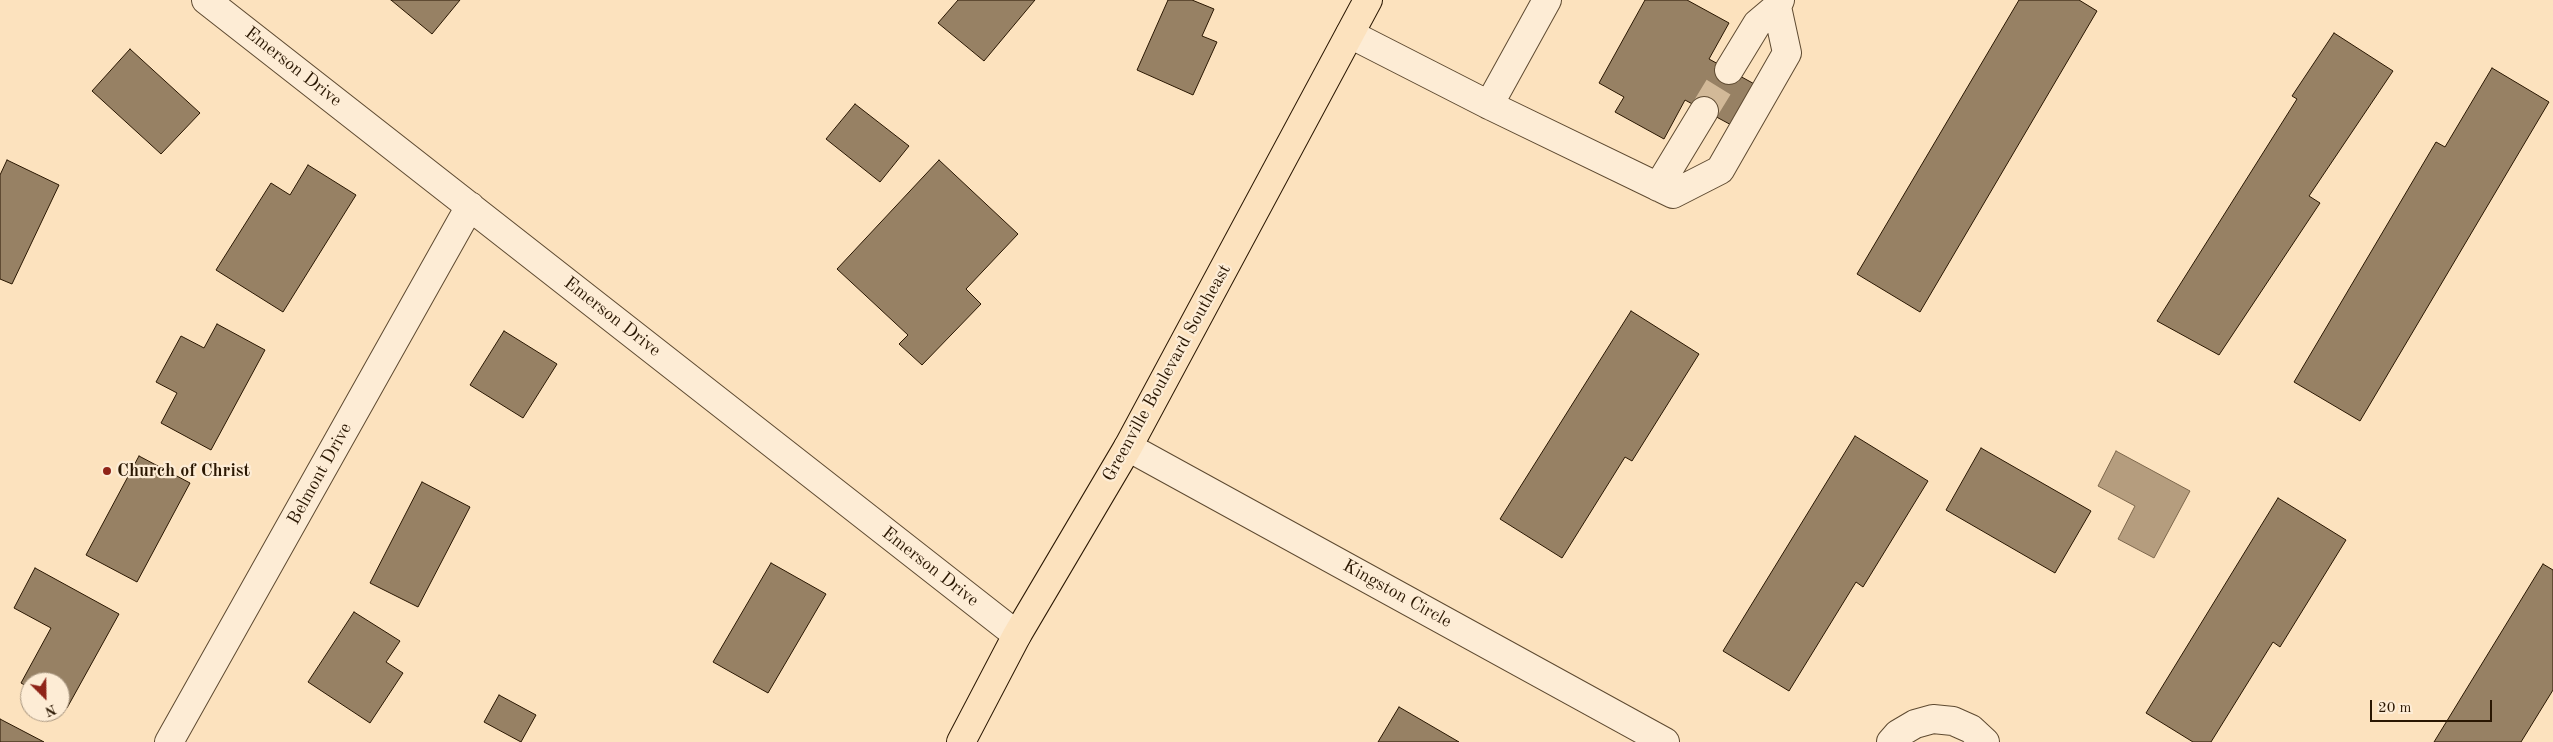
<!DOCTYPE html>
<style>
body{margin:0}
#map{position:relative;width:2553px;height:742px;overflow:hidden;background:#fce2be;font-family:"Old Standard TT",serif}
canvas{display:block}
.north{position:absolute;left:20px;top:672px;width:50px;height:50px;box-sizing:border-box;background:#fdecd5;border:1px solid #a99781;border-radius:50%;rotate:157deg;font-size:14px;font-weight:700;line-height:20px;text-align:center;color:#2a1702}
.north::after{content:'';display:block;margin:auto;width:18px;height:22px;background:#8f2418;clip-path:polygon(50% 0,100% 100%,50% 72%,0 100%)}
.scale{position:absolute;left:2370px;top:700px;width:122px;height:22px;box-sizing:border-box;border:2px solid #2a1702;border-top:0;padding-left:6px;font-size:15px;line-height:18px;white-space:nowrap;color:#2a1702;-webkit-text-stroke:4px #fdecd5;paint-order:stroke}
</style>
<div id="map">
<canvas width="2553" height="742"></canvas>
<div class="north">N</div>
<div class="scale">20 m</div>
</div>
<script>
const ctx = document.querySelector('canvas').getContext('2d');
ctx.lineJoin = 'round';
function paint(path, color) { ctx.fillStyle = color; ctx.fill(path, 'evenodd'); }
const shape = rows => new Path2D(rows.map(r => 'M' + r).join(''));
function stroke(path, color, width, dash) { ctx.strokeStyle = color; ctx.lineWidth = width; ctx.lineCap = dash ? 'butt' : 'round'; ctx.setLineDash(dash || []); ctx.stroke(path); }
function write(font, color, halo, rows, align = 'center') {
  ctx.font = font + ' "Old Standard TT",serif'; ctx.lineWidth = 4.5; ctx.setLineDash([]); ctx.textBaseline = 'middle'; ctx.strokeStyle = halo; ctx.fillStyle = color; for (const [text, x, y, turn = 0] of rows) {
    ctx.save(); ctx.translate(x, y); ctx.rotate((+turn || 0) * Math.PI / 180); ctx.textAlign = isNaN(turn) ? turn : align; if (halo) ctx.strokeText(text, 0, 0); ctx.fillText(text, 0, 0); ctx.restore();
  }
}
const water = shape([
 [2116,451,2190,491,2154,558,2118,539,2135,506,2098,486,2116,451]
]);
paint(water, '#b59d7e');
stroke(water, '#7d674c', 1);
const building = shape([
 [391,0,460,0,432,34,391,0],
 [958,0,1035,0,984,61,938,23,958,0],
 [1168,0,1192,0,1214,9,1202,36,1217,42,1193,95,1137,70,1168,0],
 [1645,0,1687,0,1729,23,1709,59,1758,86,1735,127,1685,100,1664,139,1615,112,1624,97,1599,83,1645,0],
 [2019,0,2079,0,2097,11,1920,312,1857,274,2019,0],
 [2334,33,2393,71,2309,196,2320,203,2219,355,2157,321,2297,99,2292,96,2334,33],
 [130,49,200,113,161,154,92,91,130,49],
 [2492,68,2549,102,2360,421,2294,382,2436,142,2445,147,2492,68],
 [855,104,909,146,880,182,826,139,855,104],
 [7,160,59,185,12,284,0,279,0,175,7,160],
 [939,160,1018,234,966,289,981,304,922,365,899,344,908,335,837,269,939,160],
 [308,165,356,195,283,312,216,270,271,183,290,195,308,165],
 [1631,311,1699,354,1632,461,1625,457,1562,558,1500,519,1631,311],
 [217,324,265,350,211,450,161,423,177,393,156,382,181,336,204,348,217,324],
 [504,331,557,364,523,418,470,385,504,331],
 [1855,436,1928,481,1863,587,1856,582,1789,691,1723,651,1855,436],
 [1981,448,2091,511,2055,573,1946,510,1981,448],
 [139,456,190,483,137,582,86,555,139,456],
 [422,482,470,507,418,607,370,583,422,482],
 [2278,498,2346,540,2280,647,2273,642,2211,742,2193,742,2146,713,2278,498],
 [771,563,826,594,768,693,713,662,771,563],
 [2543,564,2553,570,2553,690,2521,742,2434,742,2543,564],
 [35,568,119,614,67,708,60,705,60,682,30,682,30,688,21,683,51,628,14,608,35,568],
 [354,612,400,641,386,662,403,673,370,723,308,682,354,612],
 [499,695,536,715,521,742,484,722,499,695],
 [1399,707,1459,742,1378,742,1399,707],
 [0,719,44,742,0,742,0,719]
]);
paint(building, '#978164');
stroke(building, '#2a1702', 1);
stroke(shape([
 [1704,111,1729,70]
]), '#d2b998', 28, [28, 14]);
const minor = shape([
 [206,0,1017,635],
 [1350,34,1489,105,1673,194,1720,170,1787,53,1777,7,1780,0],
 [1729,70,1757,24,1777,7],
 [1489,105,1547,0],
 [1658,187,1704,111],
 [1128,447,1665,742],
 [169,742,470,206],
 [1891,742,1898,734,1915,724,1933,719,1953,721,1971,729,1985,742]
]);
const highway = shape([
 [961,742,1017,635,1128,447,1368,0]
]);
stroke(minor, '#5e4a31', 30);
stroke(highway, '#2a1702', 30);
stroke(minor, '#fdecd5', 28);
stroke(highway, '#fce2be', 28);
for (const [x, y, r, color] of [
 [107,471,5,"#8f2418"]
]) { const dot = new Path2D(); dot.arc(x, y, r, 0, 2 * Math.PI); ctx.fillStyle = color; ctx.fill(dot); stroke(dot, '#fdecd5', 2); }
write('18px', '#2a1702', '#fdecd5', [
 ["Emerson Drive",293,67,38],
 ["Emerson Drive",612,317,38],
 ["Greenville Boulevard Southeast",1167,373,-61],
 ["Belmont Drive",320,474,-61],
 ["Emerson Drive",930,567,38],
 ["Kingston Circle",1397,594,29]
]);
write('bold 18px', '#2a1702', '#fdecd5', [
 ["Church of Christ",117,471]
], 'left');
</script>
